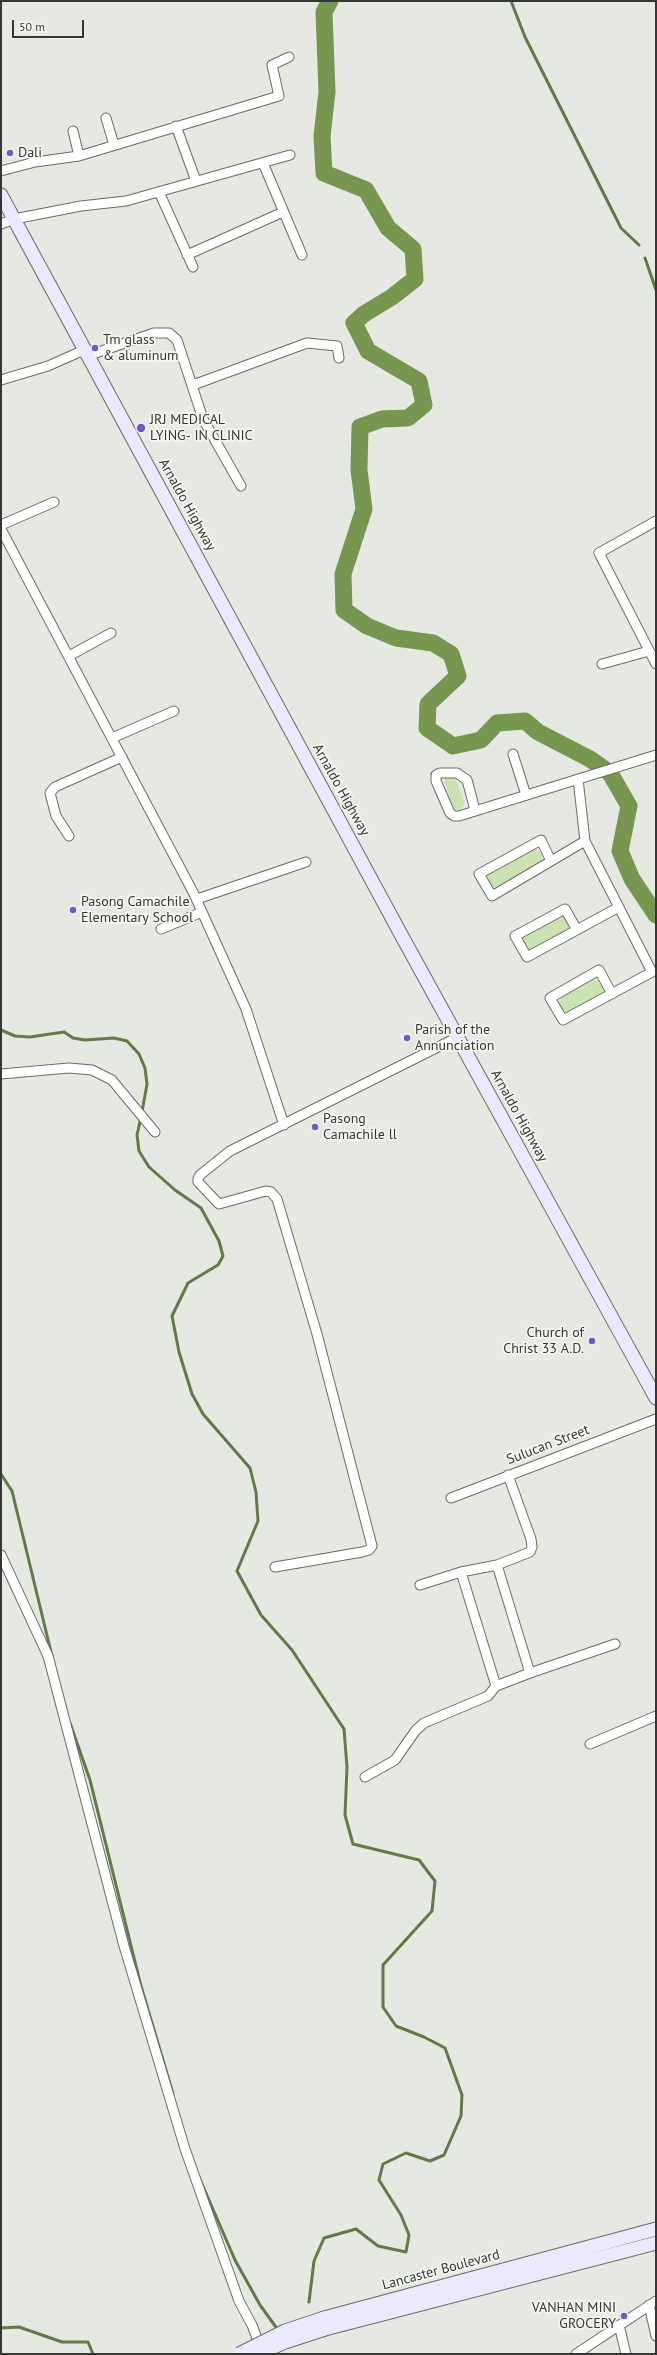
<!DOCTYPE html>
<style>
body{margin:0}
#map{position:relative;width:657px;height:2355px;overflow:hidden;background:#e6e9e2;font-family:"PT Sans",sans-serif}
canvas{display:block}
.frame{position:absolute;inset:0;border:2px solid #353734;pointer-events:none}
.scale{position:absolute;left:12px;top:20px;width:72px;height:18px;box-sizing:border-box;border:2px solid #353734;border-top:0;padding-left:5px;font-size:12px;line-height:14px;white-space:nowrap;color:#353734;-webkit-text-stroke:3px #f3f7ef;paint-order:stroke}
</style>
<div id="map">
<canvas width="657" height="2355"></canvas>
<div class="frame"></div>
<div class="scale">50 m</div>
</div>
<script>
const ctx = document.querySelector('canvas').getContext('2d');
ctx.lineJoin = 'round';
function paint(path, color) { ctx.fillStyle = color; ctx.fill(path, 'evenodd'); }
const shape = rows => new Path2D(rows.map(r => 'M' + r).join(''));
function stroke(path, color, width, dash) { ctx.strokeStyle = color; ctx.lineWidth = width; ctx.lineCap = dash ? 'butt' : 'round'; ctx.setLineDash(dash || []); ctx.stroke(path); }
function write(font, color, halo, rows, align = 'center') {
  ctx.font = font + ' "PT Sans",sans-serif'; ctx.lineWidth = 3.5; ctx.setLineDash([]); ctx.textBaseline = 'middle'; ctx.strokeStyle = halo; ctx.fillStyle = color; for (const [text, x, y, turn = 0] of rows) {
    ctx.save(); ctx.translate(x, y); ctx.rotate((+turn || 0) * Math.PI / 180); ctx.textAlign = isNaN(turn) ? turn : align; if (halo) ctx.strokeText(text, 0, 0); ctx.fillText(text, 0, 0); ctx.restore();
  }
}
paint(shape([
 [446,777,456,779,465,804,460,810,453,808,444,783],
 [534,848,542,853,542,863,499,888,490,885,487,879,489,873],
 [561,915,565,916,570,927,569,930,531,950,526,948,523,942,524,936],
 [593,979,599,980,605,990,604,993,570,1013,561,1010,559,1004,562,996]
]), '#cbe2b3');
stroke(shape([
 [511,1,525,37,621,228,639,245],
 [645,258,656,290],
 [1,1030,15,1036,30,1037,64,1032,73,1038,85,1040,114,1038,127,1041,139,1054,145,1068,147,1084,142,1112],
 [141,1117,137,1135,139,1151,149,1167,175,1190,201,1208,219,1241,223,1256,218,1265,188,1283,172,1316,179,1352,192,1394,203,1414,250,1468,256,1492,258,1521,237,1571,261,1615,292,1650,344,1729,347,1767,345,1815,353,1844,419,1860,435,1881,432,1911,383,1965,383,2007,396,2026,424,2037,445,2048,462,2095,461,2116,444,2155,430,2161,406,2153,383,2164,379,2180,401,2215,409,2235,406,2252,378,2246,356,2229,324,2238,314,2261,309,2302],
 [1,1474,12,1491,52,1656],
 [70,1723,90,1780,141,1986,173,2094],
 [199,2177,235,2260,260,2305,278,2330],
 [1,2328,19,2327,62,2342,88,2342,93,2354]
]), '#637a48', 3);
stroke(shape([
 [330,1,324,12,327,92,322,136,324,173,366,190,388,228,413,249,415,279,392,297,364,314,354,323,368,351,419,381,424,405,408,418,382,419,360,427,359,470,364,509,343,574,344,610,367,626,396,638,433,643,451,654,458,676,428,704,427,728,453,746,481,740,497,723,525,721,538,732,590,759,610,773,629,806,620,851,632,879,656,915]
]), '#779750', 17);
const street = shape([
 [106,118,114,145],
 [176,126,196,181],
 [73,131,79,156],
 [263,163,302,255],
 [1,171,35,162,79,156,279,96,272,65,289,57],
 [159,192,193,267],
 [1,224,14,219,81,206,126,201,290,155],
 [187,255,283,212],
 [87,356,154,333,169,333,177,340,203,419,241,486],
 [1,380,48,366,84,350],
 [193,385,307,343,337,346,339,358],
 [656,521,599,553,656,664],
 [1,525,54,502],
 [1,529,193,892,246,1009,284,1125],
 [69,656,111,633],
 [602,664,649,651],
 [112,738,174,711],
 [513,754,526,795],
 [578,779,585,841,652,972,563,1020,550,998,599,970,612,994],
 [475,810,467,780,457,773,440,773,436,775,436,781,450,813,454,816,459,816,656,755],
 [69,836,56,816,50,793,55,787,122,757],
 [551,861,541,840,479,874,492,896,585,841],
 [197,899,306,862],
 [161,929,202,912],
 [577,930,565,909,515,936,527,957,619,907],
 [1,1074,69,1068,92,1070,112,1080,155,1132],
 [451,1498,656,1419],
 [1,1555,48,1656,124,1946,185,2149,239,2301,252,2325,261,2349],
 [275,1567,362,1552,369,1550,372,1546,317,1334,277,1199,271,1192,266,1191,219,1204,198,1182,198,1179,200,1175,230,1151,458,1037],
 [420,1585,461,1572],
 [530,1673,615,1644],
 [496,1686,530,1673,497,1565],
 [590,1744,656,1716],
 [365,1777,395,1760,416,1730,424,1723,488,1696,496,1686,461,1572,497,1565,530,1552,532,1547,531,1539,508,1475],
 [649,2305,656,2336],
 [619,2325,626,2354],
 [576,2354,656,2301]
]);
const secondary = shape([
 [1,195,404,940,656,1398],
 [324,2318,656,2229],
 [325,2329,656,2243]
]);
stroke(street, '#686c65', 11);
stroke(secondary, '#686c65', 15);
stroke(street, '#fff', 9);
stroke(secondary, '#ece9fe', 13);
const secondaryBridge = shape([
 [239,2354,285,2331,324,2318],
 [258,2354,285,2342,325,2329]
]);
stroke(secondaryBridge, '#686c65', 15, []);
stroke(secondaryBridge, '#ece9fe', 13);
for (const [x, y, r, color] of [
 [10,153,4,"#7555cf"],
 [95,348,4,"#7555cf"],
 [141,428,5,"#7555cf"],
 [73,910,4,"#7555cf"],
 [407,1038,4,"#7555cf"],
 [315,1127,4,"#7555cf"],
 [592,1341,4,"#7555cf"],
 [624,2316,4,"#7555cf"]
]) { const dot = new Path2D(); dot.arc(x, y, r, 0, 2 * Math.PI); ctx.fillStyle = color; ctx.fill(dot); stroke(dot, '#f3f7ef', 1.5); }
write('14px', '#353734', '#f3f7ef', [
 ["Dali",18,153],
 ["Tm glass",103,340],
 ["& aluminum",103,356],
 ["JRJ MEDICAL",150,420],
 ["LYING- IN CLINIC",150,436],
 ["Pasong Camachile",81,902],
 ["Elementary School",81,918],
 ["Parish of the",415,1030],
 ["Annunciation",415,1046],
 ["Pasong",323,1119],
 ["Camachile ll",323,1135],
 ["Church of",584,1333,"right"],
 ["Christ 33 A.D.",584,1349,"right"],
 ["VANHAN MINI",616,2308,"right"],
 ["GROCERY",616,2324,"right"]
], 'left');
write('14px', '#353734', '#f3f7ef', [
 ["Arnaldo Highway",187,505,61],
 ["Arnaldo Highway",341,790,61],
 ["Arnaldo Highway",519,1116,61],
 ["Sulucan Street",548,1445,-21],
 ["Lancaster Boulevard",441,2270,-15]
]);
</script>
